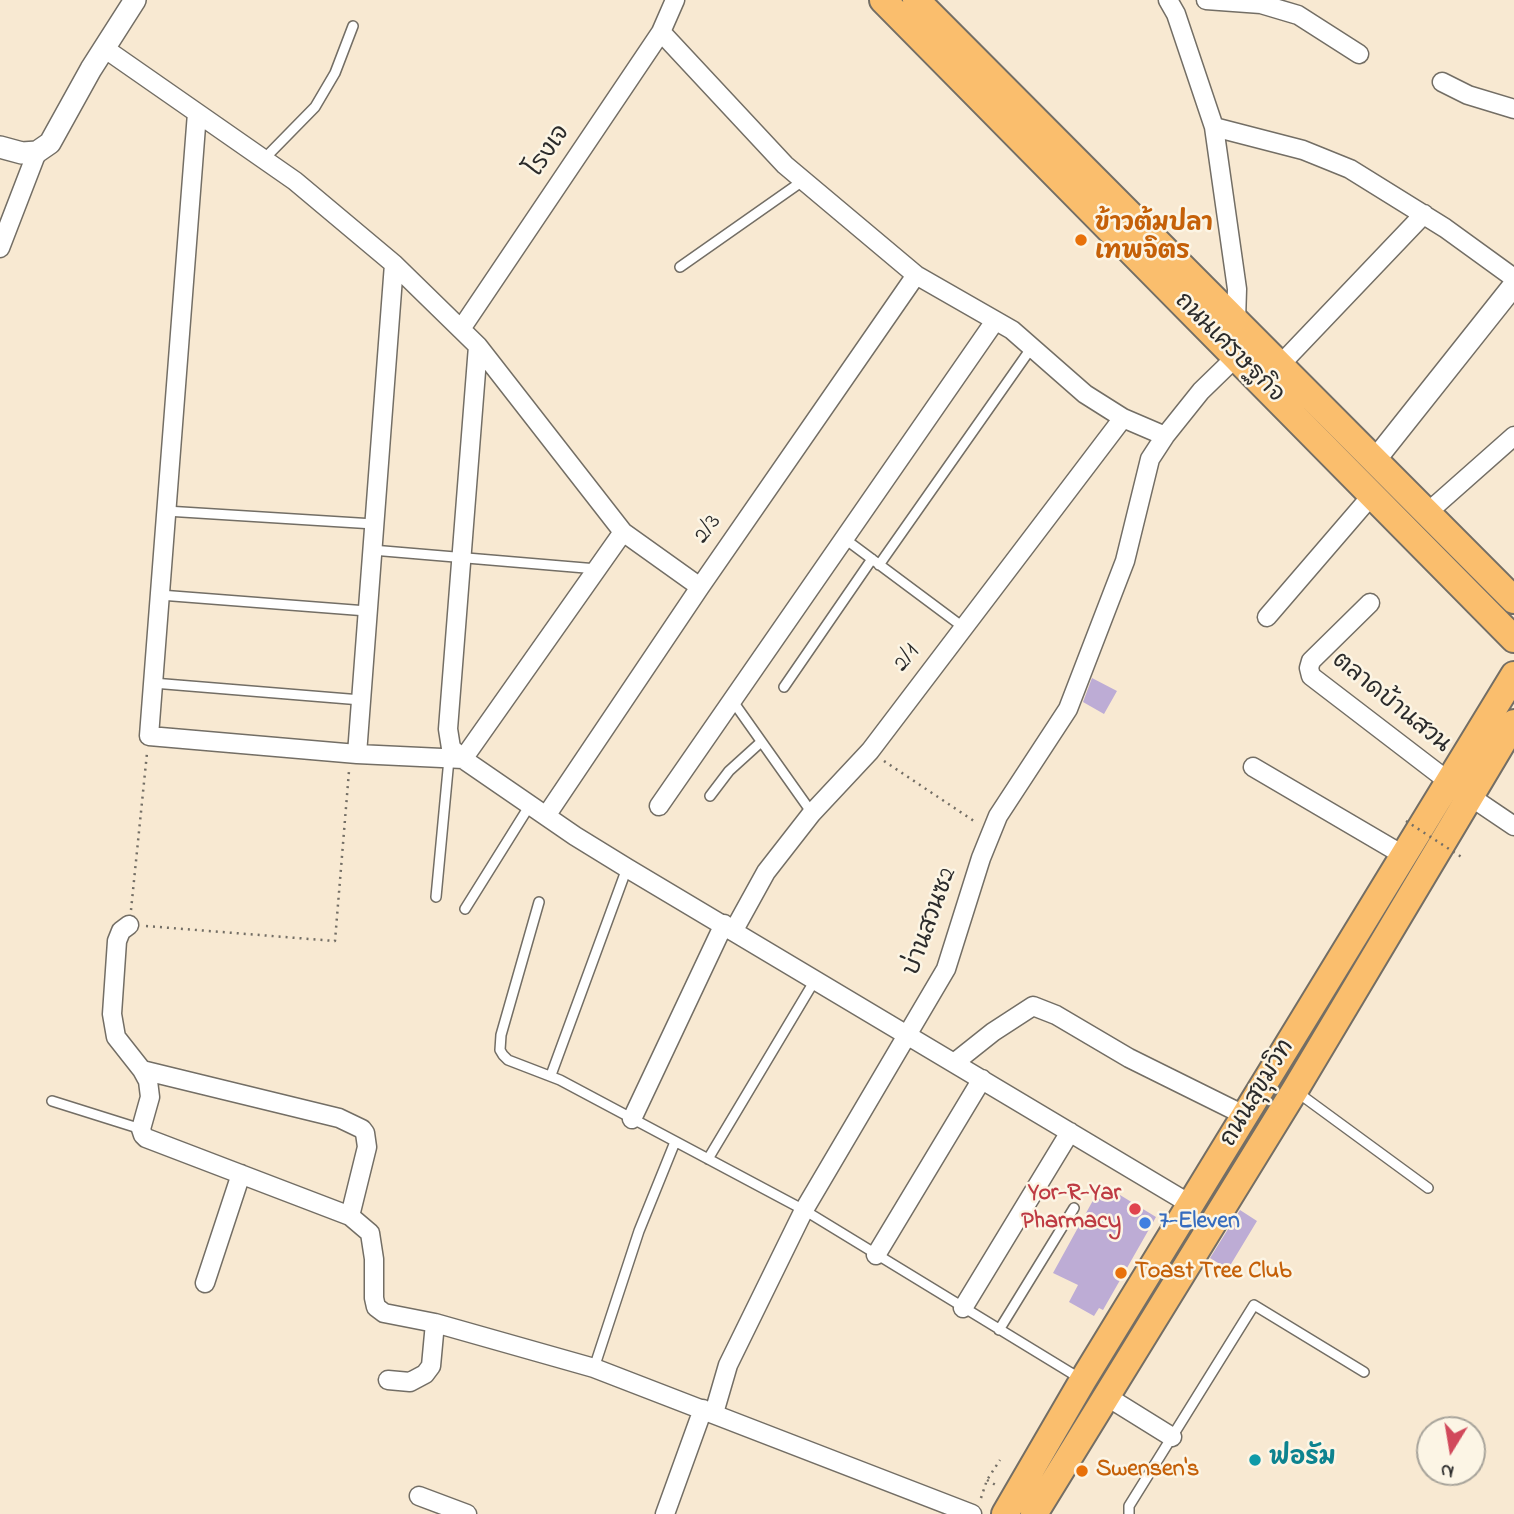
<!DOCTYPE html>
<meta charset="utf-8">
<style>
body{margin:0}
#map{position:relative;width:1514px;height:1514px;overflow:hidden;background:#f8e9d2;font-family:"Indie Flower",sans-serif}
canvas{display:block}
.north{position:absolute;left:1416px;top:1416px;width:70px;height:70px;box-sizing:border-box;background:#fcf5e5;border:2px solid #a8a49b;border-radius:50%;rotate:191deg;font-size:19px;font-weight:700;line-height:28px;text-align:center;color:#2b2b2b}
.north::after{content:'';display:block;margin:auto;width:24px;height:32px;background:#d1495b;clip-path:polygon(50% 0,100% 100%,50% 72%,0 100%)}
</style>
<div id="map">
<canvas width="1514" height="1514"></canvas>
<div class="north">N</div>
</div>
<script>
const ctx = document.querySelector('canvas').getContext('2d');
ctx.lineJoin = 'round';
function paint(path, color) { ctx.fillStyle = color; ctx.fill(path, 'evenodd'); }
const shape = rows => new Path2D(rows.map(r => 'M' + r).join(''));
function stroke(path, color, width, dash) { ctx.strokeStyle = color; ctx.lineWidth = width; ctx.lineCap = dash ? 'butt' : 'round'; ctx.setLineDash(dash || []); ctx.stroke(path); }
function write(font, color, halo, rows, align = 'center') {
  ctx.font = font + ' "Indie Flower","Playpen Sans Thai",sans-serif'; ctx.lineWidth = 5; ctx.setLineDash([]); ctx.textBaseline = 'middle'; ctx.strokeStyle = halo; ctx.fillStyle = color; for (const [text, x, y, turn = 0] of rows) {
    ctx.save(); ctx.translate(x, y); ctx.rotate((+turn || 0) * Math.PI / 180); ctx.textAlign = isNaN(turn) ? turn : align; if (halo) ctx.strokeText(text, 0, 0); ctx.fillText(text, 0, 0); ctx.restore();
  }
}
paint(shape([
 [1092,678,1117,691,1104,714,1083,702],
 [1102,1184,1156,1217,1103,1310,1099,1308,1094,1316,1069,1302,1078,1285,1053,1273],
 [1240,1210,1257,1221,1228,1269,1210,1258]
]), '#bdacd5');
const service = shape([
 [264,159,315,107,335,73,353,26],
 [680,267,804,180],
 [166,511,374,524],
 [845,539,963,627],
 [372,550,597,569],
 [879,565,1032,347],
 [160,595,367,611],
 [153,683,361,700],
 [784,687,872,559],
 [732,700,812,813],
 [710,796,729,771,761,742],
 [436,897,449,759],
 [539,902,501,1035,500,1050,503,1055,508,1060,560,1080,804,1210,1081,1379],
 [465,909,530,805],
 [551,1075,627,868],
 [1297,1092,1428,1188],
 [52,1101,141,1129],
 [708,1159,815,980],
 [999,1330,1074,1208],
 [594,1368,639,1231,675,1142],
 [1129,1514,1129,1506,1254,1305,1364,1372]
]);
const minor = shape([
 [1168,0,1176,14,1214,127,1237,289,1236,321],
 [1206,0,1261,4,1298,15,1359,54],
 [661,32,785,165,916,275,1012,330,1085,394,1123,418,1165,436],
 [104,48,295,181,394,264,478,346,623,532,700,587],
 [1442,82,1468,95,1514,109],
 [197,113,149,736,357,754,463,759],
 [1214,127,1303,150,1350,169,1445,228,1514,278],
 [0,248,37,152],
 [461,329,661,32,675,0],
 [478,346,448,729,451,748,463,759,575,836,627,868,1190,1204],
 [1280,365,1424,214],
 [1427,513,1514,436],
 [1370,603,1311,661,1309,668,1311,676,1448,781],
 [1267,617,1372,495],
 [357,754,394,264],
 [463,759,623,532],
 [1253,767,1403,855],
 [1471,797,1514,826],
 [659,806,995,321],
 [546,816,700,587,916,275],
 [129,925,121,931,117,941,112,1014,116,1037,142,1070,148,1081,150,1097,141,1129,143,1135,146,1138,350,1216,370,1233,374,1259,374,1298,376,1307,384,1313,435,1323,594,1368,972,1514],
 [734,930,766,872,812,813,870,751,1123,418],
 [954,1063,993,1032,1033,1006,1056,1015,1129,1058,1246,1116],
 [142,1070,339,1118,362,1129,365,1133,367,1147,350,1216],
 [632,1119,724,924],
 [876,1255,982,1079],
 [205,1283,241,1174],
 [963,1308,1070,1132],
 [388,1380,410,1382,425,1374,431,1366,435,1323],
 [1106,1396,1172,1437],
 [714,1413,728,1365,804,1210,946,969,981,858,998,816,1068,709,1125,561,1150,459,1165,436,1201,391,1236,357],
 [419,1496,467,1514],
 [665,1514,703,1409]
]);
const tertiary = shape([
 [0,147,22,153,37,152,50,143,91,69,135,0],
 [1375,460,1514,285]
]);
const primary = shape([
 [883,0,1514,639],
 [916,0,1514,600],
 [1005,1514,1083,1380,1514,675],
 [1034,1514,1295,1090,1514,723]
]);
stroke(service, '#736e65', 12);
stroke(minor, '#736e65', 21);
stroke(tertiary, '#736e65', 24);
stroke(primary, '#736e65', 30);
stroke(shape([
 [884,761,977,823],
 [131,910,147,753],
 [146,926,335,941,349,771],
 [987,1480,999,1487],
 [981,1498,987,1480,1000,1460]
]), '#736e65', 2.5, [2, 5]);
stroke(service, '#fff', 9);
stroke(minor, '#fff', 18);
stroke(tertiary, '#fff', 21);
stroke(primary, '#fabe6d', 26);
stroke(shape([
 [1406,821,1463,858]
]), '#736e65', 2.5, [2, 5]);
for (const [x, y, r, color] of [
 [1081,240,7,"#e8710a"],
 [1135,1209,7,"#e0444e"],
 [1145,1223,7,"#3f7fe0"],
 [1121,1273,7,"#e8710a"],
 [1255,1460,7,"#0f9aa8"],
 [1082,1471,7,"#e8710a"]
]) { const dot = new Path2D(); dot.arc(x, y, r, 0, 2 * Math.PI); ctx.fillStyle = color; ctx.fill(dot); stroke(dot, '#fcf5e5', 2.5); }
write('24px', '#2b2b2b', '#fcf5e5', [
 ["โรงเจ",550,152,-56],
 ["ถนนเศรษฐกิจ",1228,349,45],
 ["2/3",709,530,-55],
 ["2/1",908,659,-53],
 ["ตลาดบ้านสวน",1390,704,39],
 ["บ่านสวนซ2",932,922,-70],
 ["ถนนสุขุมวิท",1259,1094,-59]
]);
write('bold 24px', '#c56008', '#fcf5e5', [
 ["ข้าวต้มปลา",1095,226],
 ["เทพจิตร",1095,254],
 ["Toast Tree Club",1135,1273],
 ["Swensen's",1096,1471]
], 'left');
write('bold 24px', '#be3a42', '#fcf5e5', [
 ["Yor-R-Yar",1121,1195],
 ["Pharmacy",1121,1223]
], 'right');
write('bold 24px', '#366cbe', '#fcf5e5', [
 ["7-Eleven",1159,1223]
], 'left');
write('bold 24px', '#0d838f', '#fcf5e5', [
 ["ฟอรัม",1269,1460]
], 'left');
</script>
